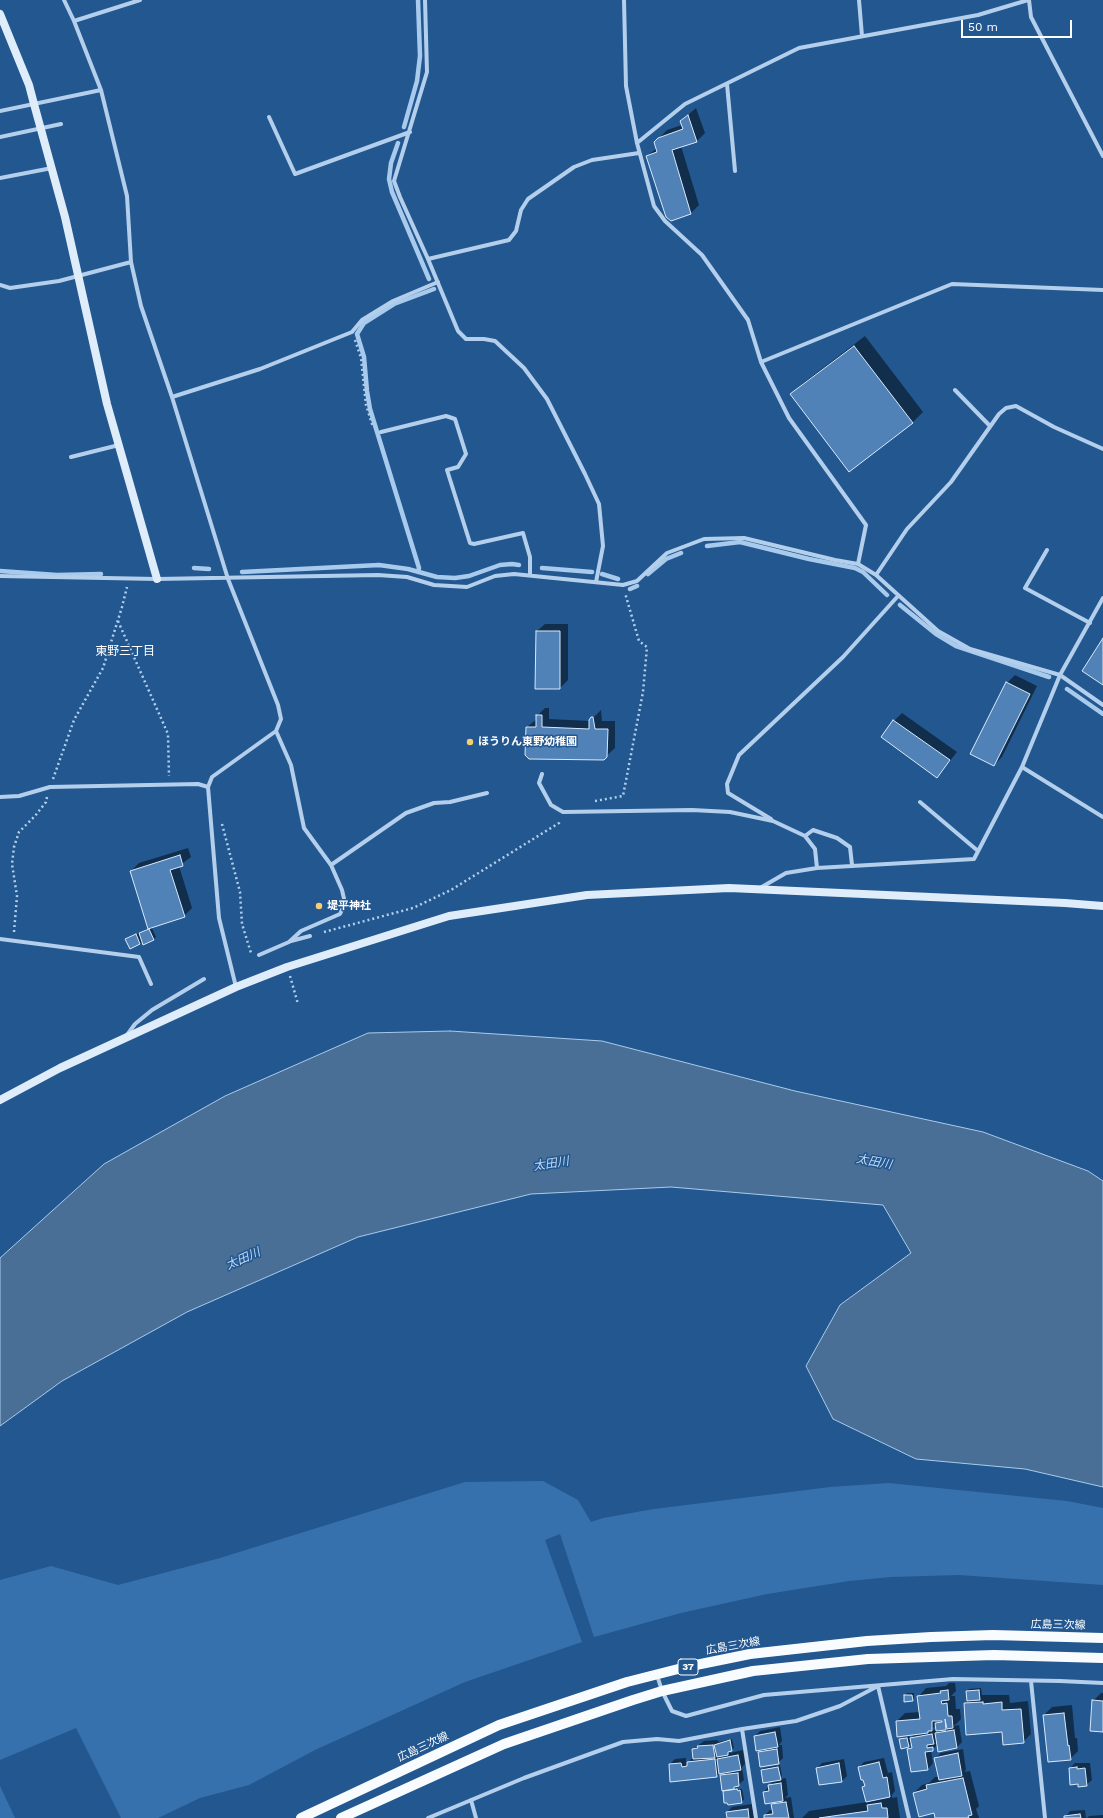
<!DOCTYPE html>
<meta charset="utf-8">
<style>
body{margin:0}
#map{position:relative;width:1103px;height:1818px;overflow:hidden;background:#235790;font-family:"Work Sans",sans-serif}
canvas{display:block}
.scale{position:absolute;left:961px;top:20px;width:111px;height:18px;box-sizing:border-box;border:2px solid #fff;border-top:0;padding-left:5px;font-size:12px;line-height:14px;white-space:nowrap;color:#fff;-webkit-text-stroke:3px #235790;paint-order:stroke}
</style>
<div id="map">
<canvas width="1103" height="1818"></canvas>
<div class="scale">50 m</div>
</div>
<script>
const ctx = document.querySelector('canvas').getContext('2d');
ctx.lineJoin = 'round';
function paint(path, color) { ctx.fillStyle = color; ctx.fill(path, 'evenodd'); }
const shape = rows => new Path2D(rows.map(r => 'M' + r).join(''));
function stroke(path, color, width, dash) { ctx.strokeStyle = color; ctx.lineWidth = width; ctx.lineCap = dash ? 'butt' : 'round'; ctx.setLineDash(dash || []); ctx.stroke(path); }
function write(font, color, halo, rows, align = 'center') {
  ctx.font = font + ' "Work Sans","Noto Sans JP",sans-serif'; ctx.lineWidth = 3; ctx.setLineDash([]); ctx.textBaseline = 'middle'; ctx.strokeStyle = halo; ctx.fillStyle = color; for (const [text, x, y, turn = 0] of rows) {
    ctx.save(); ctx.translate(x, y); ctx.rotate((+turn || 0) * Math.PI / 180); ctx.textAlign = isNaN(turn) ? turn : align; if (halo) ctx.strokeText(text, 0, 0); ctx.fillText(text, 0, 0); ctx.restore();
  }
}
paint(shape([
 [543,1481,578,1500,591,1522,603,1518,654,1509,830,1487,889,1483,1067,1501,1103,1508,1103,1585,959,1575,891,1577,849,1581,767,1594,681,1613,594,1637,560,1534,545,1540,582,1642,465,1682,315,1750,249,1785,200,1798,158,1818,121,1818,76,1728,0,1760,0,1580,51,1566,118,1585,220,1558,465,1482],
 [0,1786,15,1818,0,1818]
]), '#3771ad');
const water = shape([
 [450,1031,602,1041,795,1091,983,1132,1088,1171,1103,1181,1103,1487,1025,1469,916,1459,833,1419,806,1366,840,1305,911,1253,883,1205,671,1187,531,1194,358,1237,187,1312,62,1381,0,1426,0,1258,104,1164,225,1096,368,1033,450,1031]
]);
paint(water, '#4a6f97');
stroke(water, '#a8cbed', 1);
paint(shape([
 [696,108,705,133,697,141,681,146,699,205,691,213,671,220,647,156,657,148,658,139,667,130,682,125,681,121],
 [865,336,923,412,912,423,792,395,802,384],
 [545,624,568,624,568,680,560,688,537,631],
 [1015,675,1037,686,1002,757,994,765,1007,683],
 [545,708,549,708,549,719,590,721,601,710,602,721,615,721,615,748,603,759,527,727,537,719,537,716],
 [902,713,957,752,937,777,894,721],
 [188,848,191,857,179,866,192,908,184,916,151,926,156,937,153,940,143,941,140,944,126,939,149,928,131,871,139,863],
 [949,1683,955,1683,956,1691,951,1696,955,1696,956,1709,960,1709,961,1719,954,1726,959,1725,962,1742,957,1747,938,1745,931,1750,933,1763,928,1769,908,1749,912,1745,912,1742,908,1746,900,1739,909,1736,910,1739,916,1733,897,1721,905,1713,920,1712,919,1696,926,1688,946,1686],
 [936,1725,937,1729,931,1730],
 [981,1688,982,1695,1009,1695,1010,1703,1028,1701,1031,1734,1023,1742,1002,1730,965,1704,968,1701,967,1691,969,1689],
 [907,1693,914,1693,914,1698,912,1700,905,1696],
 [1101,1693,1103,1693,1103,1731,1093,1701],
 [1072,1705,1075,1738,1077,1738,1078,1751,1070,1759,1044,1715,1052,1707],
 [780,1727,782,1741,779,1745,782,1745,783,1758,778,1763,759,1753,762,1749,755,1736,760,1731],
 [732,1739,734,1748,730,1750,730,1753,743,1750,745,1764,742,1767,744,1780,736,1787,739,1787,726,1790,721,1775,724,1772,720,1773,716,1776,670,1764,675,1759,686,1758,686,1762,689,1762,693,1757,693,1749,704,1741,718,1740,718,1742],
 [963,1749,966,1770,964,1772,970,1771,979,1806,976,1809,979,1818,936,1818,935,1812,914,1793,922,1785,929,1783,935,1777,939,1777,936,1758,941,1753],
 [884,1758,888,1773,892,1772,895,1791,892,1795,892,1798,897,1797,900,1818,802,1818,809,1811,867,1802,863,1787,865,1785,859,1767,864,1762],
 [844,1759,847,1776,842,1781,817,1768,822,1763],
 [1075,1763,1090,1763,1092,1780,1086,1785,1071,1784,1070,1768],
 [780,1765,782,1776,780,1779,786,1778,788,1795,785,1798,791,1797,794,1818,765,1818,765,1815,770,1810,773,1810,772,1804,776,1801,764,1792,774,1780,762,1770,764,1768],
 [742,1789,744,1799,742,1802,728,1804,724,1791],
 [752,1804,754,1818,728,1818,727,1812,732,1807],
 [1085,1810,1086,1818,1065,1818,1070,1811],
 [1103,1815,1103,1818,1087,1818,1089,1816]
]), '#0007');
stroke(shape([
 [404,127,417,81,420,56,418,0],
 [398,143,391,163,389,179,392,192,429,279],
 [707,546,740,542,809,559,855,568,863,572,887,595],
 [194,568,209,569],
 [542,568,592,572],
 [0,571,57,575,101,574],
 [242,572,379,565,408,569,437,577,455,578,469,576,500,565,512,564,519,565],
 [418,572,419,568,370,409,367,391,364,357,357,334,364,323,394,304,434,289],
 [602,574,618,579],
 [648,574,666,559,681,553],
 [630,589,637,586],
 [900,605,936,634,956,646,1049,677],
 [1067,689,1103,714]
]), '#a8cbed', 4.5);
const building = shape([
 [688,115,697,142,672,150,691,214,671,221,666,217,646,156,657,152,654,142,658,138,683,129,680,121,688,115],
 [854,346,913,423,849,472,790,394,854,346],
 [536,631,560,631,560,689,535,689,536,631],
 [1103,638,1103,685,1082,671,1103,638],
 [1006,682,1030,694,994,766,970,754,1006,682],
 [536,715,542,715,542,727,589,729,589,720,591,717,593,717,595,729,608,729,607,757,604,760,529,759,525,755,526,727,536,727,536,715],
 [893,720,950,760,937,778,881,737,893,720],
 [180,855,183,866,170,870,185,917,148,929,130,871,180,855],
 [149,929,154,940,143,945,139,933,149,929],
 [136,934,140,944,130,949,125,939,136,934],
 [948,1690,949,1700,941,1701,942,1704,947,1703,948,1716,952,1716,953,1728,947,1729,945,1719,946,1730,936,1731,935,1723,942,1722,942,1721,932,1721,932,1731,928,1731,928,1733,897,1737,896,1721,920,1719,917,1696,941,1693,940,1691,948,1690],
 [979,1690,980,1700,967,1701,966,1691,979,1690],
 [904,1695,912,1695,913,1701,904,1702,904,1695],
 [1092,1700,1103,1701,1103,1732,1090,1731,1092,1700],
 [983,1702,983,1704,1002,1702,1002,1710,1021,1709,1024,1743,1003,1745,1002,1732,966,1735,964,1703,983,1702],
 [1064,1713,1068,1746,1069,1745,1071,1760,1048,1762,1043,1715,1064,1713],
 [954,1730,957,1748,938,1752,935,1733,954,1730],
 [775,1732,778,1747,756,1751,754,1736,775,1732],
 [932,1734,934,1744,927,1745,927,1748,933,1747,933,1751,925,1752,928,1770,911,1772,907,1749,912,1748,910,1738,932,1734],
 [907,1738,909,1747,901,1749,899,1739,907,1738],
 [730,1740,732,1751,728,1752,728,1755,717,1757,714,1745,730,1740],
 [713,1745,715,1758,693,1759,692,1749,698,1748,697,1746,713,1745],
 [777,1749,779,1764,760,1767,758,1752,777,1749],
 [958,1753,962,1776,939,1780,934,1758,958,1753],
 [738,1755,741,1770,719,1774,717,1759,738,1755],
 [715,1759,717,1777,670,1782,669,1764,681,1763,682,1767,687,1766,687,1762,715,1759],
 [879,1762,883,1778,887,1777,890,1797,866,1802,862,1787,865,1786,863,1780,861,1780,858,1767,879,1762],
 [839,1763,842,1782,819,1785,816,1768,839,1763],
 [778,1767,781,1780,763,1783,761,1770,778,1767],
 [1077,1767,1077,1769,1085,1768,1087,1786,1078,1787,1078,1784,1070,1785,1069,1768,1077,1767],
 [738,1773,739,1786,734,1787,734,1789,722,1791,720,1775,738,1773],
 [963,1778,972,1815,968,1816,969,1818,935,1818,934,1813,919,1817,913,1793,927,1789,926,1785,963,1778],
 [781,1783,783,1801,765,1804,763,1792,769,1791,768,1785,781,1783],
 [737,1789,738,1791,740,1790,742,1803,728,1805,727,1803,724,1803,723,1791,737,1789],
 [786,1802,789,1818,764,1818,764,1815,773,1814,771,1804,786,1802],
 [881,1803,882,1808,887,1808,888,1818,819,1818,868,1811,867,1805,881,1803],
 [748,1809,749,1818,727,1818,726,1812,748,1809],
 [1080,1814,1081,1818,1064,1818,1064,1816,1080,1814]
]);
paint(building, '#5082b8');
stroke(building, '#d9e9f9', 1);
stroke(shape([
 [355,340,361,358,366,405,373,427],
 [118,621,168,734,169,776],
 [53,779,74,720,103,668,122,607,127,587],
 [595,801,623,796,643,692,647,647,639,641,625,593],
 [222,824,240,892,242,924,251,953],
 [14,932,17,896,12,864,14,847,19,832,35,816,46,802,47,797],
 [324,932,413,908,451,890,559,823,560,820],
 [290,976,298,1004]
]), '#b4cfec', 2.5, [2, 3]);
stroke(shape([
 [64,0,74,21,101,90,127,196,131,262,141,306,172,397,228,579,278,705,281,719,276,731,212,777,208,787,219,918,236,987],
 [425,0,427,72,394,181,400,197,428,259,458,331,466,339,484,339,495,341,524,368,547,399,585,474,599,504,603,546,596,582],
 [624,0,626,86,637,143,654,206,665,221,702,255,748,320,761,362,789,418,866,525,858,564],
 [859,0,862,36],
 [1029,0,1031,17,1103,156],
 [74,21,140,0],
 [727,84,735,171],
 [0,111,101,90],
 [269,117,295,174,410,132],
 [0,137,61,124],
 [637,143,685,104,799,48,978,15,1028,0],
 [0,178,52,168],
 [428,259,509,240,516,231,521,210,528,199,574,167,592,160,639,153],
 [0,285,10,288,59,281,131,262],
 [761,362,952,284,1103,290],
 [955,390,990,426],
 [172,397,260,369,352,332,362,320,393,301,438,282],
 [381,432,446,416,455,419,466,454,458,467,447,470,470,543,474,544,523,533,530,557,530,575],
 [71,457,119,445],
 [1047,550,1025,588,1090,623],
 [876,575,907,529,951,482,999,414,1006,408,1016,406,1054,427,1103,449],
 [0,576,157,579,378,575,407,577,434,585,467,587,495,576,514,574,623,585,637,581,667,553,704,539,744,538,835,560,858,564,876,575,938,631,970,649,1060,675,1103,705],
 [276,731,291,765,304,828,331,865,406,813,434,803,450,802,487,793],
 [1022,767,1103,817],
 [542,774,539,783,551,805,563,812,692,810,730,812,773,821,805,836,815,849,817,868],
 [0,797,19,796,50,787,198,784,208,787],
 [920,802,978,851],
 [771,819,728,793,727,784,739,755,843,657,898,596],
 [805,836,813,830,837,838,850,847,852,865],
 [760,888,786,873,817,868,974,859,1022,767,1060,675,1103,598],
 [0,939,139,957,151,984],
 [291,941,310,936],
 [259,955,289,942,301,931,340,914,345,903,342,890,331,865],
 [127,1035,135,1024,152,1010,204,979],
 [657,1675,662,1691,672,1711,686,1716,764,1695,953,1679,1060,1681,1103,1683],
 [1031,1681,1045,1818],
 [742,1729,756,1818],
 [471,1800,476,1818],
 [428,1818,524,1778,623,1742,657,1739,679,1741,742,1729,796,1721,840,1706,878,1686,909,1818]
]), '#b4cfec', 4);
stroke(shape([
 [0,14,29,85,34,104,65,217,107,404,157,579],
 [0,1100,60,1068,236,987,287,967,449,916,587,895,729,888,1065,903,1103,906]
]), '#dfecf9', 8);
stroke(shape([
 [301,1818,499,1725,627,1682,686,1667,750,1654,867,1641,931,1637,993,1635,1103,1638],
 [341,1818,504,1744,633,1700,662,1691,753,1671,868,1659,994,1655,1103,1658]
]), '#f9fcff', 10);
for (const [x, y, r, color] of [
 [470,742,4,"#f8cd76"],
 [319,906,4,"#f8cd76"]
]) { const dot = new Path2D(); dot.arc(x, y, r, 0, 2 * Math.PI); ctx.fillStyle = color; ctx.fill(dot); stroke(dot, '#235790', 1.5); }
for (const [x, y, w] of [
 [688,1667,20]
]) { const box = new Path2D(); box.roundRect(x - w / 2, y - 8, w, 16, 3); ctx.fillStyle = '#235790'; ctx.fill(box); stroke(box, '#fff', 1); }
write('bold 10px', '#fff', null, [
 ["37",688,1667]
]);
write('bold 11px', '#fff', '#235790', [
 ["ほうりん東野幼稚園",478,742],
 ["堤平神社",327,906]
], 'left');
write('11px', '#fff', '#235790', [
 ["広島三次線",1058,1625,1],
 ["広島三次線",733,1646,-10],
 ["広島三次線",423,1747,-25]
]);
write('12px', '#fff', '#235790', [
 ["東野三丁目",125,651]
]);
write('italic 12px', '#c0d9f3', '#235790', [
 ["太田川",874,1162,10],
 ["太田川",551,1164,-9],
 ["太田川",243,1259,-24]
]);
</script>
